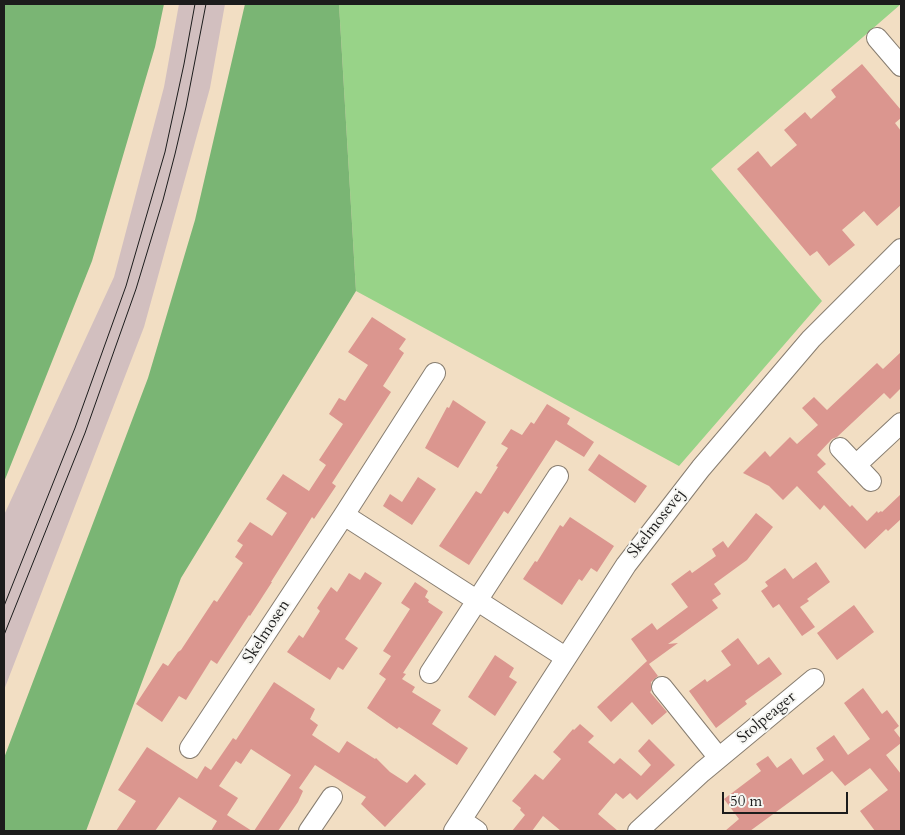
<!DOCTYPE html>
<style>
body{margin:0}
#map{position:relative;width:905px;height:835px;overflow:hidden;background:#f2dec3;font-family:Cardo,serif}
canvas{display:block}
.frame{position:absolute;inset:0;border:5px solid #1c1c1c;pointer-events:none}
.scale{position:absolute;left:722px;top:792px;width:126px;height:22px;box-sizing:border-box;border:2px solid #1c1c1c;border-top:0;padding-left:6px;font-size:15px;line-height:18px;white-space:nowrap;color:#1c1c1c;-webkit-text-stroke:4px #f6f6f2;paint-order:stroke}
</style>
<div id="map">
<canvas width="905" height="835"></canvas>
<div class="frame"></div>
<div class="scale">50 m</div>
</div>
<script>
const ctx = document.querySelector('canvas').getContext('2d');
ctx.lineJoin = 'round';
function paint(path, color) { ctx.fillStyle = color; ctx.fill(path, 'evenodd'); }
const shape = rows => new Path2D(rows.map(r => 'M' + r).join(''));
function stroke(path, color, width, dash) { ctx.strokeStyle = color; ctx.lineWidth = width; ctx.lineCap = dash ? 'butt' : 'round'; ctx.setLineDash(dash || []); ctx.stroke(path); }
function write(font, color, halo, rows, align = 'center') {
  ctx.font = font + ' Cardo,serif'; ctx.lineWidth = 4; ctx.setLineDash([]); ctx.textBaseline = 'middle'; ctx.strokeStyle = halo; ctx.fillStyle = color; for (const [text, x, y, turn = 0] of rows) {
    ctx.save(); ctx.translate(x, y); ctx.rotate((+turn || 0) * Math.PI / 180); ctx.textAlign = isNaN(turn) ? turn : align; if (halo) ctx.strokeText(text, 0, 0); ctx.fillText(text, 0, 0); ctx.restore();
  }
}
paint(shape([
 [179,4,225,4,210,88,144,327,4,690,4,515,114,277,164,87]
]), '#d2bfbf');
paint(shape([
 [339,4,901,4,711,169,822,301,679,466,356,291]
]), '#98d388');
paint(shape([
 [4,4,164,4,155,47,92,261,4,482],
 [245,4,339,4,356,291,181,578,86,831,4,831,4,758,148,378,195,220]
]), '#7ab574');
paint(shape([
 [862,64,901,110,901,118,895,123,901,131,901,205,877,226,864,211,842,230,855,245,829,266,817,251,810,256,737,169,758,151,771,167,797,145,784,130,805,112,811,119,836,97,831,90],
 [372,317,406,339,399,349,404,353,383,386,391,392,332,483,336,486,314,519,312,517,271,582,272,582,250,616,249,615,217,664,211,660,186,700,179,696,162,722,136,704,163,663,168,666,178,652,181,650,214,600,217,602,243,563,235,557,243,545,237,541,250,522,272,536,287,513,266,499,283,474,309,491,326,465,319,460,343,424,329,414,339,398,345,401,368,365,348,352],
 [901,352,901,388,890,399,884,393,837,437,832,439,817,455,826,464,817,472,850,507,852,505,867,521,877,511,878,513,881,511,882,512,901,494,901,519,888,531,886,529,865,549,824,505,820,510,797,486,783,500,769,486,743,473,765,451,770,457,790,437,797,444,818,425,802,408,814,397,827,410,877,363,883,369],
 [453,400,486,422,458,468,425,448,447,407,449,408],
 [547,404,570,418,567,424,594,442,584,457,556,440,508,514,504,511,469,565,439,546,476,491,481,494,498,467,496,466,508,448,501,444,511,429,522,435,531,422,534,424],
 [599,454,647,486,635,503,588,470],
 [418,477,436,489,412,525,383,506,390,494,402,502],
 [756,513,773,527,747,560,714,584,721,594,712,600,718,608,668,644,678,643,649,664,658,676,651,682,651,691,650,692,667,712,652,725,632,702,611,722,597,707,647,661,631,639,652,623,657,630,688,607,671,584,690,570,692,573,716,556,712,549,723,541,728,548],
 [570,517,614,546,597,572,591,568,582,581,579,579,562,605,523,579,535,561,537,562,560,525,563,527],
 [816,562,830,582,807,599,809,601,800,607,815,627,802,636,779,604,773,608,761,591,768,586,765,582,785,568,793,579],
 [365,572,382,583,345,639,358,648,343,670,338,667,330,680,287,652,299,635,303,638,320,611,317,608,331,587,337,592,349,573,360,580],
 [415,582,428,591,425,597,429,600,428,602,443,612,403,673,406,674,402,679,415,687,412,692,441,710,432,724,468,748,457,765,399,727,397,729,367,708,386,679,379,674,391,656,383,651,410,609,401,603],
 [854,605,874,632,837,660,817,633],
 [738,638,758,665,769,657,782,674,745,701,747,704,716,728,689,691,705,679,707,682,731,665,721,651],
 [495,655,514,668,509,677,517,682,495,716,468,697],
 [274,682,315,709,310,719,318,725,312,735,339,753,347,741,375,759,376,758,390,772,407,783,415,774,426,784,385,827,361,804,366,797,315,765,299,788,303,791,298,802,278,831,254,831,291,775,251,749,241,764,236,761,219,786,238,798,227,815,252,831,211,831,217,821,179,797,155,831,116,831,136,801,118,790,147,747,197,779,205,766,211,770,233,738,236,740],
 [863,688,882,714,887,710,899,726,894,730,901,739,901,743,886,755,901,774,901,831,875,831,860,811,888,790,870,768,845,786,832,771,750,831,725,831,739,819,724,799,761,771,756,764,768,756,777,768,791,758,803,775,824,760,816,748,834,735,848,755,870,739,844,703],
 [580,724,594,736,588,742,614,764,620,758,641,776,651,765,638,751,649,739,675,765,637,800,630,793,623,799,616,793,598,814,618,831,561,831,543,816,532,831,512,831,525,815,520,810,521,808,512,801,535,774,543,780,561,759,553,752,573,729,574,730]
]), '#db968f');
const street = shape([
 [877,38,901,66],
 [840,448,871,481],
 [856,465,901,423],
 [344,515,565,657],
 [430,673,558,476],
 [662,687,719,758],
 [190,748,344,515,435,373],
 [461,820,477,831],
 [309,831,332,797],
 [454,831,626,565,701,468,811,339,901,249],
 [638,831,702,772,814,679]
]);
stroke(street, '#877d70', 22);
stroke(street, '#fff', 20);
stroke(shape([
 [4,606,75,428,126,286,165,152,184,64,195,4],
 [4,635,85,433,136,289,163,200,175,154,186,107,206,4]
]), '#1c1c1c', 1);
write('16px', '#1c1c1c', '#f6f6f2', [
 ["Skelmosevej",657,524,-52],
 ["Skelmosen",267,632,-57],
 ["Stolpeager",767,718,-40]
]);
</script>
